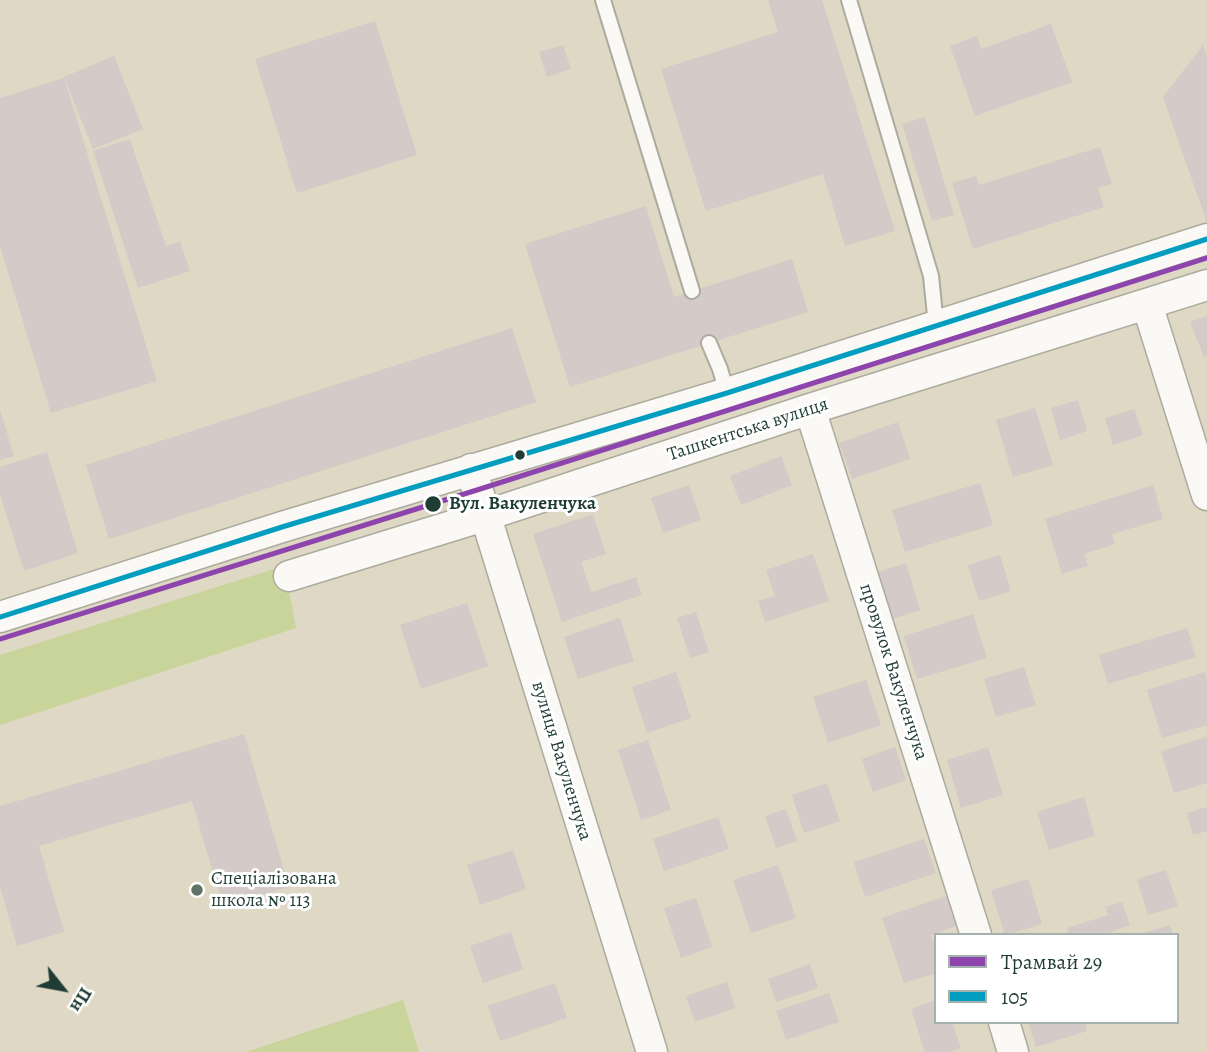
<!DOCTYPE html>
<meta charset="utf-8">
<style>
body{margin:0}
#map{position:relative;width:1207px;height:1052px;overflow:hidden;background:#ded8c4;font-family:Alegreya,serif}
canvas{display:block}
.legend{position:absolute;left:934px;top:933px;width:245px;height:91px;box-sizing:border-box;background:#fff;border:2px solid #a5b1ae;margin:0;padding:9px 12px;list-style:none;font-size:21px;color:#1f3d34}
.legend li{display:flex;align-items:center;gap:14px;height:35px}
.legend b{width:35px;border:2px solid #a5b1ae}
.north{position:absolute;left:28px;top:954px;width:70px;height:70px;-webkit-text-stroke:5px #fff;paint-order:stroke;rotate:121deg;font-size:19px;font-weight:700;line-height:28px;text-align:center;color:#1f3d34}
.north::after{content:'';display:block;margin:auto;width:24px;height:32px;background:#1f3d34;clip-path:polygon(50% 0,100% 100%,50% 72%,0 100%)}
</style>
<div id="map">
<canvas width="1207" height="1052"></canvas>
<ul class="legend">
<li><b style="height:9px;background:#8e44ad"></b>Трамвай 29</li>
<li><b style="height:9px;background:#039ebf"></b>105</li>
</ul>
<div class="north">Пн</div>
</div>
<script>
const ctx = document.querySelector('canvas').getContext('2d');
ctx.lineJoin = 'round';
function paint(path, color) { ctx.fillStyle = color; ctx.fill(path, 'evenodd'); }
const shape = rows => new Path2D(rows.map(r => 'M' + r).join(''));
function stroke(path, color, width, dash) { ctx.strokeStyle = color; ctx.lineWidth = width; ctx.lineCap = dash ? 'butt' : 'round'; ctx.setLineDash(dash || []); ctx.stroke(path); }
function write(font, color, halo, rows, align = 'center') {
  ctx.font = font + ' Alegreya,serif'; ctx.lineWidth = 6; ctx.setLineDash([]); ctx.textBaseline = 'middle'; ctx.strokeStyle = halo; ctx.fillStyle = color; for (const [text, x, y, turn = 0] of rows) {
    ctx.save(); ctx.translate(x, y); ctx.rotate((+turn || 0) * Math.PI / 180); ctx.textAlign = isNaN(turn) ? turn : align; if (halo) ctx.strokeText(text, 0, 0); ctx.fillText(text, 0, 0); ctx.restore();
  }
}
paint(shape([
 [284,566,296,628,0,725,0,655],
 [403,1000,419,1052,246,1052]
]), '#c8d499');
paint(shape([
 [768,0,822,0,895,231,845,246,823,174,706,211,661,69,778,32],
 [375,21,417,155,297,193,255,59],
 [1051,24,1072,82,975,116,950,46,977,36,981,49],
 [563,45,571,69,547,77,539,52],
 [1203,45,1207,58,1207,223,1163,97],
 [114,56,143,129,93,149,64,77],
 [64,78,157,381,51,413,0,246,0,98],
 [925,117,954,215,932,221,902,124],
 [130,139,166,246,180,241,190,271,138,288,93,151],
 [1100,147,1112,184,1098,188,1104,207,973,249,952,183,976,176,979,185],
 [646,206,674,297,792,259,808,312,570,387,525,244],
 [1207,316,1207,356,1204,357,1190,322],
 [512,328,536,402,109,539,86,465],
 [1078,400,1087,431,1060,440,1051,408],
 [1035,408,1053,465,1013,477,996,420],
 [1134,409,1143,435,1113,445,1105,418],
 [0,410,14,456,0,460],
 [898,422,910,459,852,479,839,443],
 [47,452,78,553,24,571,0,494,0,467],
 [781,456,792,485,741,505,730,476],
 [980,483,993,525,905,552,892,510],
 [689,485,701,520,663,533,651,498],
 [1153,485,1163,519,1112,534,1115,544,1084,554,1088,566,1062,574,1045,519],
 [593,514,606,554,581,562,591,592,636,577,642,595,562,622,533,534],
 [813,554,829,601,765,622,758,601,775,596,766,570],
 [1000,555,1011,591,979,601,968,565],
 [906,563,920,610,883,622,869,575],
 [467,603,488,666,421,689,400,625],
 [696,612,709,652,690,658,677,618],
 [973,614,987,658,917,679,904,636],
 [620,618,634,661,578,679,564,637],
 [1187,628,1196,657,1108,684,1099,655],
 [1024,667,1036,705,996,717,984,679],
 [676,672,691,718,647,733,632,687],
 [1205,672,1207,679,1207,725,1162,738,1147,690],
 [866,680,881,725,828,743,813,697],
 [244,734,289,887,223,906,192,801,39,846,64,932,17,946,0,887,0,806],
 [1207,737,1207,783,1174,793,1161,751],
 [648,740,671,810,641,820,618,750],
 [895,747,906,780,873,792,862,759],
 [988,747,1003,795,961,808,947,760],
 [827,783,840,821,804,833,792,795],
 [1084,797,1095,836,1049,850,1037,812],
 [1207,807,1207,831,1193,835,1187,813],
 [786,809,797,841,776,848,765,816],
 [718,817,729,849,664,871,653,839],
 [924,839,936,873,865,897,854,862],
 [513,850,526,889,480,905,467,865],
 [778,865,796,918,751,933,733,880],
 [1166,870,1178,906,1148,915,1137,879],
 [1028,879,1042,924,1005,935,991,890],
 [949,895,959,925,931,935,936,947,936,973,904,983,882,918],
 [696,898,712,947,681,958,664,908],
 [1122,902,1130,925,1103,935,1069,935,1067,928,1108,915,1105,907],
 [1170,925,1173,935,1141,935,1141,934],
 [511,932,523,969,483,983,470,946],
 [810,964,818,988,776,1002,768,979],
 [727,982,735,1008,695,1022,686,996],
 [555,983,567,1018,500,1041,488,1006],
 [829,993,839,1022,786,1040,776,1011],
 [936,1000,936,1022,952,1022,961,1048,950,1052,925,1052,911,1009],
 [1028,1022,1085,1022,1087,1031,1036,1047]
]), '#d4cac7');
const lane = shape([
 [603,0,692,291],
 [849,0,931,276,936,325],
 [709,343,720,369,727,393]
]);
const street = shape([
 [1147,304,1207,495],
 [810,409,976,935],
 [471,469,652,1052],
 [289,576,484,516,810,409,1207,285],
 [0,617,282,527,727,393,1207,239],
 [1004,1022,1013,1052]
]);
stroke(lane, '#acab9e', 18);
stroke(street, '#acab9e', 33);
stroke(lane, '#faf9f6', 14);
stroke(street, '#faf9f6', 30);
stroke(shape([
 [0,617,282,527,727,393,1207,239]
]), '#039ebf', 5);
stroke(shape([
 [0,639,477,490,1207,258]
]), '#8e44ad', 5);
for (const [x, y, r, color] of [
 [520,455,6,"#1f3d34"],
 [433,504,9,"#1f3d34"],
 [197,890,7,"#627366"]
]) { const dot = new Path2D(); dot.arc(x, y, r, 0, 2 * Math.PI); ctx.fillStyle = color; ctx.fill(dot); stroke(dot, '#fff', 2.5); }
write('19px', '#1f3d34', '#fff', [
 ["Ташкентська вулиця",748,430,-18],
 ["провулок Вакуленчука",893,672,72],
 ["вулиця Вакуленчука",561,761,73]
]);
write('bold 19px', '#1f3d34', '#fff', [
 ["Вул. Вакуленчука",449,504]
], 'left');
write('19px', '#1f3d34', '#fff', [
 ["Спеціалізована",211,879],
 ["школа № 113",211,901]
], 'left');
</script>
